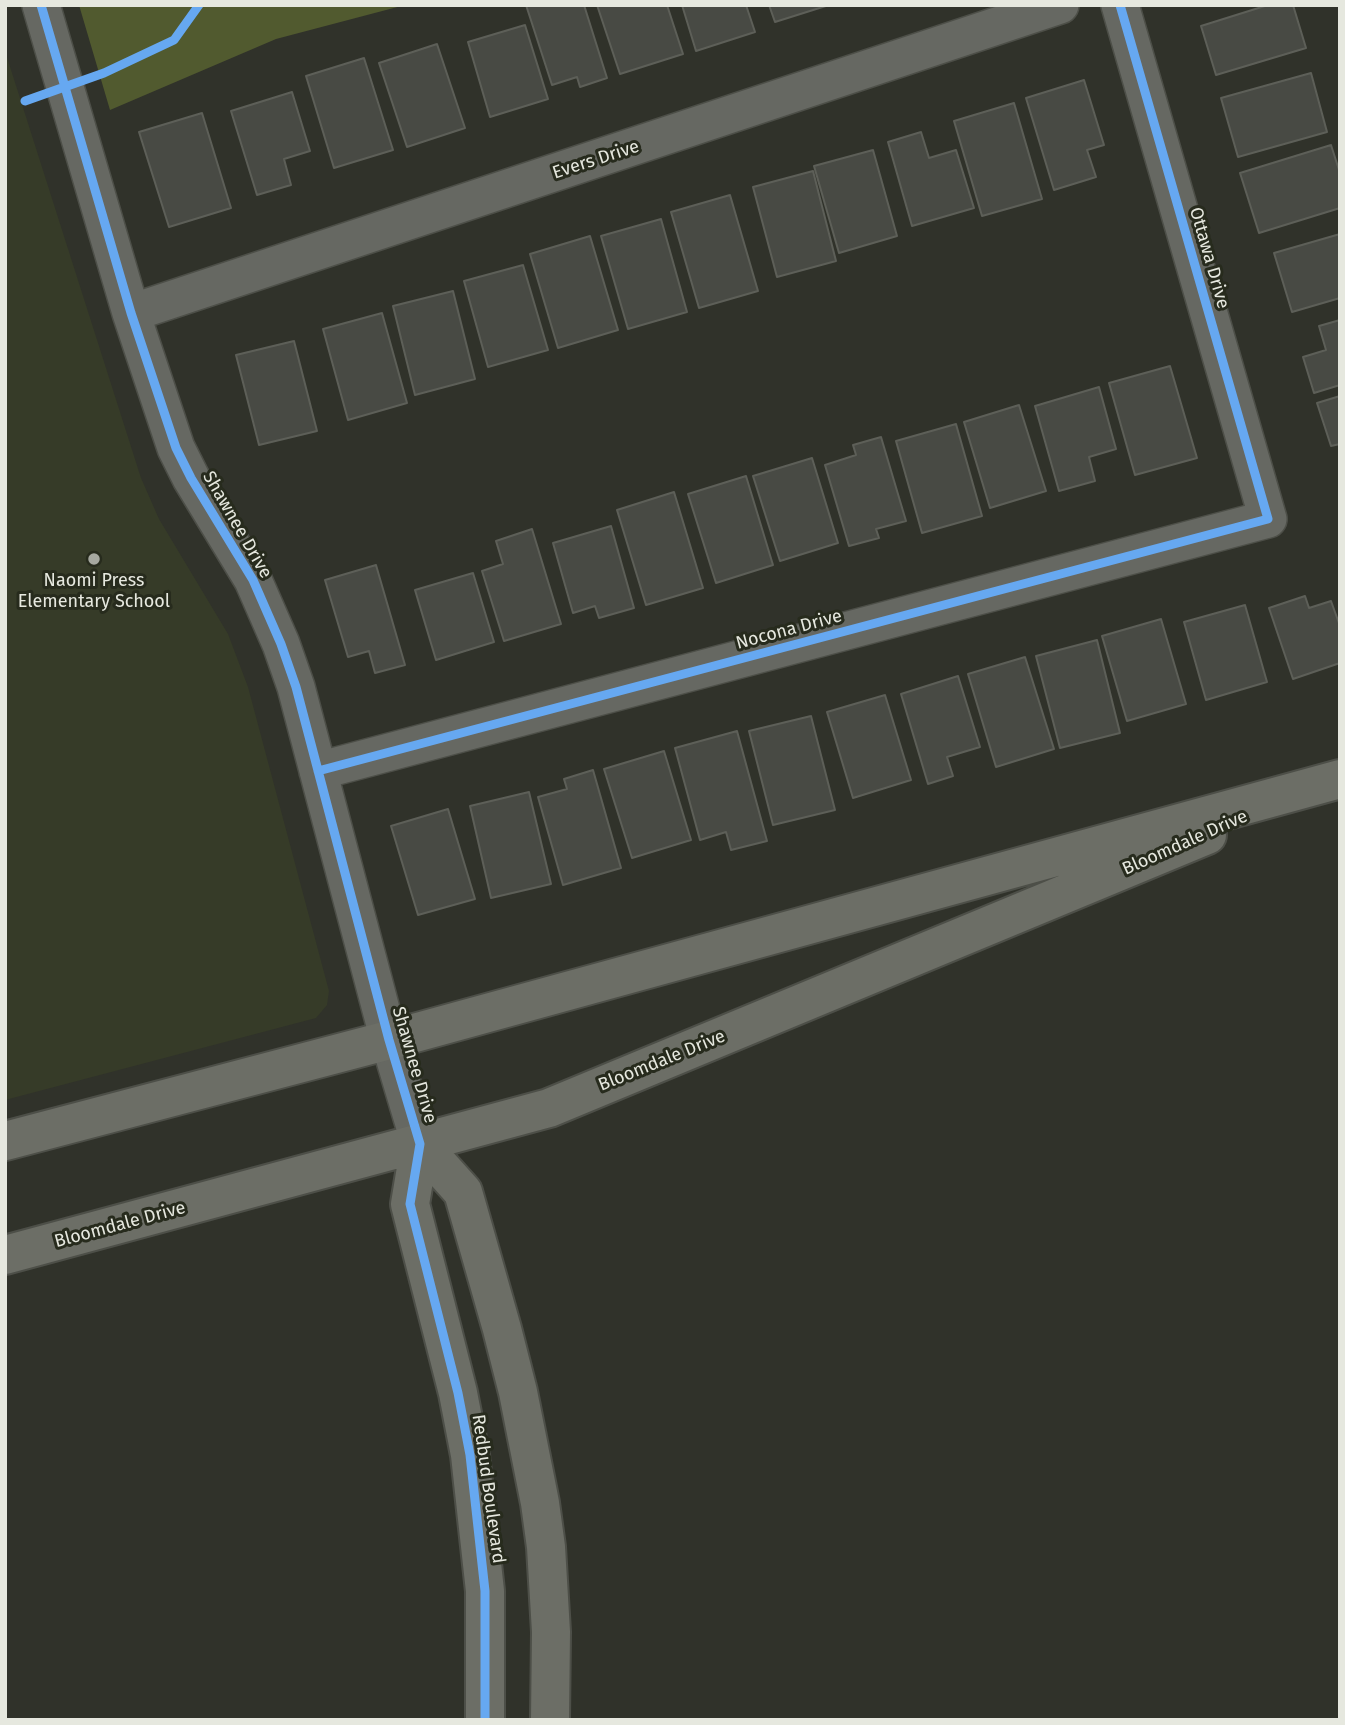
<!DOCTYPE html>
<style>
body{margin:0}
#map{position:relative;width:1345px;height:1725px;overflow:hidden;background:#30322a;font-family:"Fira Sans",sans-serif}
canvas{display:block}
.frame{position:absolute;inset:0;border:7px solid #e6e8df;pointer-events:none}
</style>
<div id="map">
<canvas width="1345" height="1725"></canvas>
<div class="frame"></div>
</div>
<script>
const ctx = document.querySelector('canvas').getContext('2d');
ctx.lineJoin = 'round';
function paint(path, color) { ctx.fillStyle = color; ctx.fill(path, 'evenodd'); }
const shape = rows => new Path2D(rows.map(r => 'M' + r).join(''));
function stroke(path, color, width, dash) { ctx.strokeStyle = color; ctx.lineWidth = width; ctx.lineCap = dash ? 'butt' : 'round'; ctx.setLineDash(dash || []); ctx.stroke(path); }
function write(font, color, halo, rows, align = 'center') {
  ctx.font = font + ' "Fira Sans",sans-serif'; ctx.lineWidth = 6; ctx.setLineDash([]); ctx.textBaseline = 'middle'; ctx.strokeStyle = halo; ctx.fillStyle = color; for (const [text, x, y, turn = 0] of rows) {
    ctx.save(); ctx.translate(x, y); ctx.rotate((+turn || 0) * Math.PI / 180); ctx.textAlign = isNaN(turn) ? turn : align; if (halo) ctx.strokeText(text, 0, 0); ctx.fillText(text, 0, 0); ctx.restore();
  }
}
paint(shape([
 [5,51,141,478,159,519,228,634,248,687,329,991,327,1005,316,1018,5,1100]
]), '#363b28');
paint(shape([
 [79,5,405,5,276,39,110,110]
]), '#515a2f');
const building = shape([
 [526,5,584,5,607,78,580,87,577,77,552,85,526,5],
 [597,5,667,5,683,54,620,74,597,5],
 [682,5,746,5,755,32,696,51,682,5],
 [769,5,829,5,775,22,769,5],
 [1268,5,1293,5,1306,48,1216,75,1201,26,1268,5],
 [525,25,548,99,490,117,468,42,525,25],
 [437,44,465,128,407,147,379,63,437,44],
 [364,58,393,150,334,168,306,76,364,58],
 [1311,73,1327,132,1238,157,1221,98,1311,73],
 [1084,80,1104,145,1087,150,1096,177,1054,190,1026,98,1084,80],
 [292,92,310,151,284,159,291,185,257,195,231,111,292,92],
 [1014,103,1042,199,982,216,954,121,1014,103],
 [202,113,231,208,169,227,139,132,202,113],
 [921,132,929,158,956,150,974,208,912,226,888,142,921,132],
 [1331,145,1340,173,1340,208,1259,233,1240,173,1331,145],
 [873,150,897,236,839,253,814,166,873,150],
 [813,171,836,261,777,277,753,187,813,171],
 [730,195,758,291,699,308,671,212,730,195],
 [661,219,687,312,628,329,601,236,661,219],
 [1340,234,1340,298,1292,312,1274,253,1340,234],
 [590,236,618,330,558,348,530,254,590,236],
 [523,265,548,350,488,367,464,281,523,265],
 [453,291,475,379,415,395,393,306,453,291],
 [382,313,407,403,348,420,323,329,382,313],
 [1340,320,1340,385,1314,393,1303,357,1326,350,1319,326,1340,320],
 [294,341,317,431,259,445,236,355,294,341],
 [1170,366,1197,458,1135,475,1109,383,1170,366],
 [1099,387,1116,449,1089,457,1095,481,1059,491,1035,406,1099,387],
 [1340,396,1340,444,1331,446,1317,403,1340,396],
 [1019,405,1046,491,990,508,964,422,1019,405],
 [956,424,982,516,922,533,896,441,956,424],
 [881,437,906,521,876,529,879,538,849,546,825,465,856,455,853,445,881,437],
 [812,458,838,543,780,561,753,476,812,458],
 [746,476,773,565,716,583,688,494,746,476],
 [674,492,703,588,646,605,617,510,674,492],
 [611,526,634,608,599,618,595,606,573,613,553,543,611,526],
 [532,529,561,624,504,641,482,571,503,564,496,541,532,529],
 [376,565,405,665,375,673,369,651,348,657,325,580,376,565],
 [473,573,494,642,436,660,415,590,473,573],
 [1305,596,1309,608,1331,601,1340,626,1340,663,1293,679,1269,608,1305,596],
 [1245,605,1267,682,1206,700,1184,622,1245,605],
 [1161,619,1186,704,1127,721,1102,636,1161,619],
 [1097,640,1120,733,1060,748,1036,656,1097,640],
 [1025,657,1054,749,996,767,968,674,1025,657],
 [958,676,980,747,947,757,953,776,928,784,901,694,958,676],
 [885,695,911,780,853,798,827,712,885,695],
 [811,716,835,810,773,825,749,731,811,716],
 [737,731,767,841,731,850,726,832,700,840,675,748,737,731],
 [664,751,691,840,632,858,604,769,664,751],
 [593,770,621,868,563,885,538,797,567,789,564,779,593,770],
 [529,792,551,884,491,898,470,806,529,792],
 [448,809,475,899,418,915,391,826,448,809]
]);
paint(building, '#484a44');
stroke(building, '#5d5f58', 2);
const street = shape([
 [41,5,131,313,176,448,191,478,253,580,281,644,296,687,389,1040,420,1144],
 [131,313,1060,5],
 [318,771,1268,519,1120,5]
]);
const secondary = shape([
 [5,1141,389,1040,1340,779],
 [420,1144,463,1192,502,1329,518,1392,540,1503,546,1547,551,1632,550,1720],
 [420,1144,410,1204,458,1393,470,1455,485,1591,485,1720],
 [5,1255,549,1108,1207,835]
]);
stroke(street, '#4d4f48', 40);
stroke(secondary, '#4d4f48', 42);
stroke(street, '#666862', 37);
stroke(secondary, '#6c6e66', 38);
stroke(shape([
 [41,5,131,313,176,448,191,478,253,580,281,644,296,687,389,1040,420,1144,410,1204,458,1393,470,1455,485,1591,485,1720],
 [25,101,104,73,174,40,199,5],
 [318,771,1268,519,1120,5]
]), '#66a8f1', 9);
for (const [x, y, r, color] of [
 [94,559,7,"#a6a8a0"]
]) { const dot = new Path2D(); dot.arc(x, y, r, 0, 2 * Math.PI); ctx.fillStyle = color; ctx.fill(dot); stroke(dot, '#272b1d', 2.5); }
write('18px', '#e6e8df', '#272b1d', [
 ["Evers Drive",596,160,-18],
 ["Ottawa Drive",1209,258,74],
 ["Shawnee Drive",237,525,60],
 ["Nocona Drive",789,630,-15],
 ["Bloomdale Drive",1185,843,-24],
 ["Bloomdale Drive",662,1061,-22],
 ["Shawnee Drive",414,1065,74],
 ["Bloomdale Drive",120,1225,-15],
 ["Redbud Boulevard",488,1489,82]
]);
write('18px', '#e6e8df', '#272b1d', [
 ["Naomi Press",94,581],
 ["Elementary School",94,602]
]);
</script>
